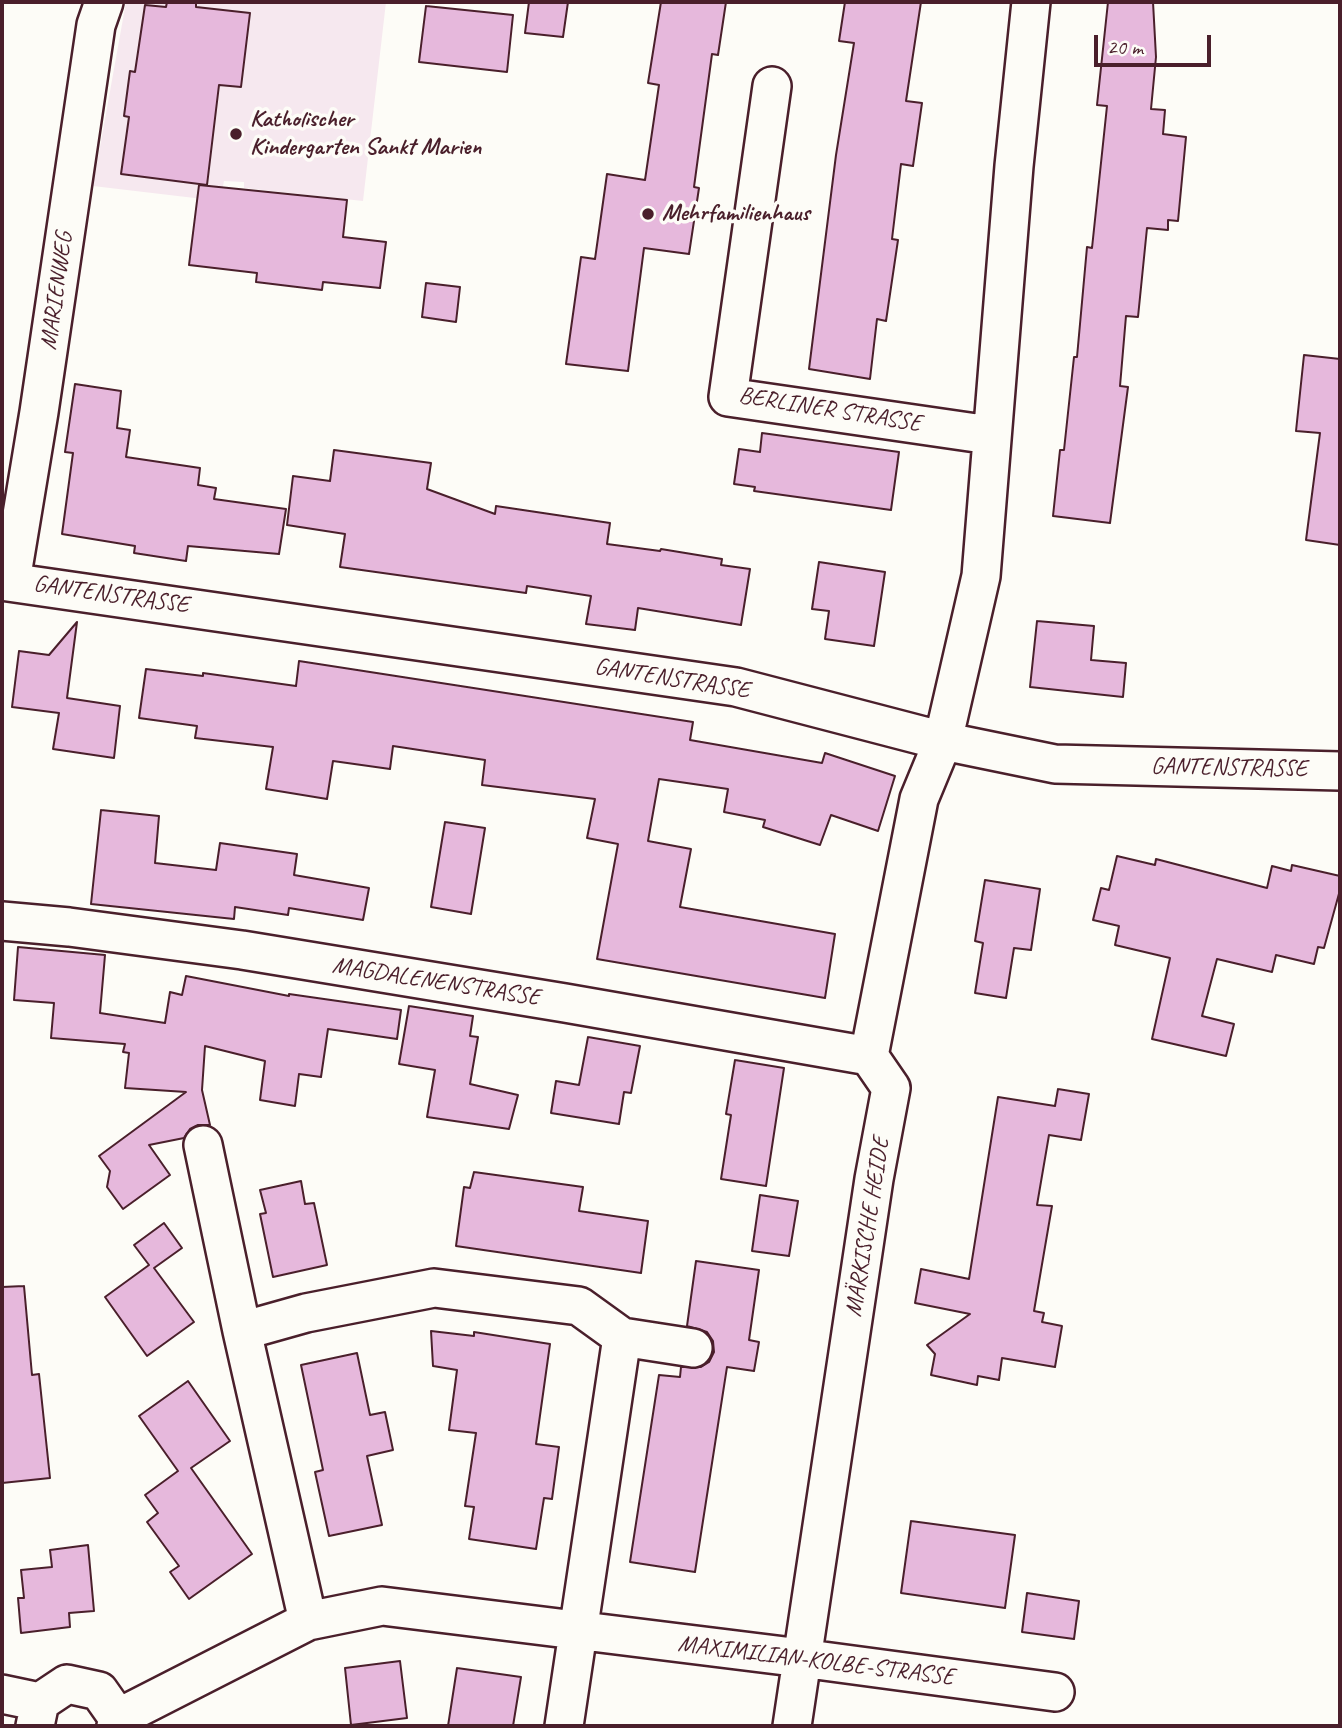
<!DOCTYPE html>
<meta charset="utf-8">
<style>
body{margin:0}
#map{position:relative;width:1342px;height:1728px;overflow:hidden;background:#fdfcf7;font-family:Caveat,sans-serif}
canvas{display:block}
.frame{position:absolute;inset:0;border:4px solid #4a1f2b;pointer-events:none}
.scale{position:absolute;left:1094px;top:35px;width:117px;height:32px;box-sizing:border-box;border:4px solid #4a1f2b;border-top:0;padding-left:9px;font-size:21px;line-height:24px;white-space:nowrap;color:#4a1f2b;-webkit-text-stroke:5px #fdfcf7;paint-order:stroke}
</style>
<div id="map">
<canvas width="1342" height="1728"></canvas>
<div class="frame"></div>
<div class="scale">20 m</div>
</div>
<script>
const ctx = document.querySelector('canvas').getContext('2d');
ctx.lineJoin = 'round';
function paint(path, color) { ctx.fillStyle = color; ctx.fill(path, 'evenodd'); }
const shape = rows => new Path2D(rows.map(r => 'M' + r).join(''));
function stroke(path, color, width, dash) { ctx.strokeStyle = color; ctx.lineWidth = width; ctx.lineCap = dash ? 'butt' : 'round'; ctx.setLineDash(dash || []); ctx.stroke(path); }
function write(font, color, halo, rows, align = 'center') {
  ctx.font = font + ' Caveat,sans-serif'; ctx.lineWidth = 7; ctx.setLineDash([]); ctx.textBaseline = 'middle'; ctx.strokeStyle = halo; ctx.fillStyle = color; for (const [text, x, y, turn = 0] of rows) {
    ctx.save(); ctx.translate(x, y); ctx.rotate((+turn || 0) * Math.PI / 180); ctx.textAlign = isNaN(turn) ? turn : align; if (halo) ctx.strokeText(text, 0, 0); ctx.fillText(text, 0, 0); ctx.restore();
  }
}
paint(shape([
 [126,2,386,2,363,201,244,188,244,182,224,181,220,201,93,186]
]), '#f6e8ef');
const building = shape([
 [167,2,196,2,196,7,250,13,241,87,219,85,207,185,121,174,129,117,124,116,130,71,135,72,145,5,166,7,167,2],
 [529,2,568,2,563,37,525,33,529,2],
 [661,2,726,2,718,55,712,54,694,187,699,188,689,254,644,248,628,371,566,364,581,257,595,259,607,174,645,180,659,85,648,83,661,2],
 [845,2,921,2,906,101,922,103,913,166,901,164,892,239,898,240,886,321,877,319,870,379,809,369,836,155,854,43,839,41,845,2],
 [1108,2,1153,2,1156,57,1151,109,1165,110,1163,134,1186,137,1178,221,1168,220,1168,230,1147,228,1138,317,1126,316,1120,386,1128,387,1110,523,1053,516,1060,450,1064,450,1074,357,1077,357,1087,247,1092,248,1107,106,1097,105,1108,2],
 [426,6,513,15,507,72,419,62,426,6],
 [199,185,347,200,343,237,386,242,380,288,323,282,322,290,256,282,257,273,189,265,199,185],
 [426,283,460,287,456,322,422,317,426,283],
 [1304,355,1340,359,1340,545,1306,540,1320,433,1296,431,1304,355],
 [75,384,121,391,117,428,130,430,126,457,200,468,198,485,216,488,214,499,286,509,279,554,188,546,186,561,134,553,135,546,62,534,73,453,65,452,75,384],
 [762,433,899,452,891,510,754,491,755,487,734,484,739,449,760,452,762,433],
 [334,450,431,463,427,489,495,514,496,506,610,523,607,544,660,551,661,549,722,559,721,565,750,569,741,625,638,608,635,630,586,624,591,596,527,586,526,593,340,567,345,534,287,525,293,476,330,481,334,450],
 [819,562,885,572,874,646,825,639,829,611,812,609,819,562],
 [1037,621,1094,626,1091,660,1126,663,1123,697,1030,687,1037,621],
 [77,622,67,698,120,706,114,758,53,749,59,713,12,707,19,651,49,655,77,622],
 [299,661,693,722,690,740,822,763,825,753,895,776,878,831,831,815,820,845,763,827,765,820,724,812,728,789,659,779,648,841,691,849,680,907,835,934,825,998,597,959,618,844,587,838,595,799,482,785,485,760,393,746,390,769,333,761,327,799,266,789,273,747,195,738,197,726,139,718,146,669,203,676,203,673,296,686,299,661],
 [101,810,159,816,155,863,216,870,220,843,297,854,294,875,369,888,363,920,289,908,288,915,235,907,234,919,91,904,101,810],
 [445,822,485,828,471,914,431,907,445,822],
 [1117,856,1155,865,1156,859,1267,888,1272,866,1291,871,1292,865,1340,876,1340,890,1324,948,1318,947,1314,964,1276,955,1272,972,1217,959,1202,1016,1234,1024,1226,1056,1152,1039,1170,958,1115,945,1119,926,1093,920,1101,888,1109,890,1117,856],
 [985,880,1040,889,1031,950,1014,948,1006,998,975,993,983,943,975,941,985,880],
 [18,947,105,955,100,1013,165,1023,170,992,182,995,186,976,289,996,289,994,401,1010,397,1039,328,1029,321,1077,299,1074,295,1106,260,1100,265,1061,205,1046,202,1090,210,1125,198,1125,190,1129,184,1138,149,1145,170,1175,123,1209,107,1187,110,1171,99,1156,186,1092,125,1088,129,1053,123,1052,125,1044,51,1038,54,1003,14,1000,18,947],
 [409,1006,473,1016,470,1036,478,1037,470,1084,518,1095,509,1129,427,1117,435,1070,399,1064,409,1006],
 [588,1037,640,1046,631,1093,624,1092,619,1124,551,1113,556,1081,579,1085,588,1037],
 [735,1060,784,1068,766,1186,721,1179,731,1115,726,1114,735,1060],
 [1058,1089,1089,1094,1081,1140,1049,1135,1037,1205,1052,1206,1034,1311,1044,1313,1042,1322,1062,1326,1055,1367,1002,1358,999,1380,978,1376,977,1385,931,1375,935,1354,927,1345,970,1314,915,1303,921,1269,969,1279,998,1097,1055,1106,1058,1089],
 [474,1172,583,1187,579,1211,648,1221,641,1273,456,1246,464,1187,470,1188,474,1172],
 [301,1181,305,1204,314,1203,327,1265,273,1277,260,1214,266,1213,260,1190,301,1181],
 [760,1195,798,1201,789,1256,752,1251,760,1195],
 [164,1223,182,1248,154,1268,194,1322,147,1356,105,1297,149,1265,134,1245,164,1223],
 [696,1261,759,1270,749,1340,759,1342,754,1371,727,1367,695,1572,630,1562,659,1375,680,1377,681,1367,701,1367,709,1362,714,1352,713,1341,707,1332,687,1326,696,1261],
 [24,1286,32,1375,39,1374,50,1478,2,1483,2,1287,24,1286],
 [431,1331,474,1336,474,1332,550,1344,536,1444,559,1447,552,1499,544,1498,536,1549,469,1539,474,1507,465,1506,476,1433,449,1430,457,1370,433,1366,431,1331],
 [357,1353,370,1415,385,1412,393,1450,367,1456,382,1525,329,1536,315,1472,323,1470,301,1365,357,1353],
 [188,1381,230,1441,191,1468,252,1554,189,1599,170,1572,179,1566,147,1522,158,1513,145,1495,178,1471,139,1416,188,1381],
 [911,1521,1015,1535,1005,1608,901,1593,911,1521],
 [88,1545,94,1611,69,1613,70,1627,21,1633,18,1598,24,1598,21,1570,52,1567,50,1550,88,1545],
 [1027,1593,1079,1601,1074,1639,1022,1632,1027,1593],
 [400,1661,407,1718,351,1725,345,1668,400,1661],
 [457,1668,521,1677,513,1726,448,1726,457,1668]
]);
paint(building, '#e6b8dc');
stroke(building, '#4a1f2b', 2);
const minor = shape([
 [772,86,728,397,990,435],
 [2,581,736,687,943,741,1055,764,1340,771],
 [11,581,39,412,96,25,104,2],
 [2,921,69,927,242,950,565,1003,869,1056],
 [203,1145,242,1331,308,1621],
 [242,1331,306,1313,434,1288,579,1306,622,1337,693,1348],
 [2,1694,40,1702],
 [118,1718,308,1621,382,1606,801,1658,1055,1692],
 [35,1726,40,1702,67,1684,99,1691,118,1718,116,1726],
 [564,1726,622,1337],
 [792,1726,874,1179,891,1088,869,1056,919,799,943,741,981,576,1014,166,1031,2]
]);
stroke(minor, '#4a1f2b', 42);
stroke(minor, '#fdfcf7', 37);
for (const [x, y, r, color] of [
 [236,134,7,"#4a1f2b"],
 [648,214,7,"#4a1f2b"]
]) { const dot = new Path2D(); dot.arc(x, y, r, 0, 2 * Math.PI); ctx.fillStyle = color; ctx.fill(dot); stroke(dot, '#fdfcf7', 2.5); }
write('bold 24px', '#4a1f2b', '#fdfcf7', [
 ["Katholischer",250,120],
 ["Kindergarten Sankt Marien",250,148],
 ["Mehrfamilienhaus",662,214]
], 'left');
write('24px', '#4a1f2b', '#fdfcf7', [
 ["MARIENWEG",57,291,-82],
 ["BERLINER STRASSE",830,410,9],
 ["GANTENSTRASSE",111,595,8],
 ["GANTENSTRASSE",672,679,9],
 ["GANTENSTRASSE",1229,768,1],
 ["MAGDALENENSTRASSE",436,982,9],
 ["MÄRKISCHE HEIDE",868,1227,-81],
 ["MAXIMILIAN-KOLBE-STRASSE",816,1661,7]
]);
</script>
